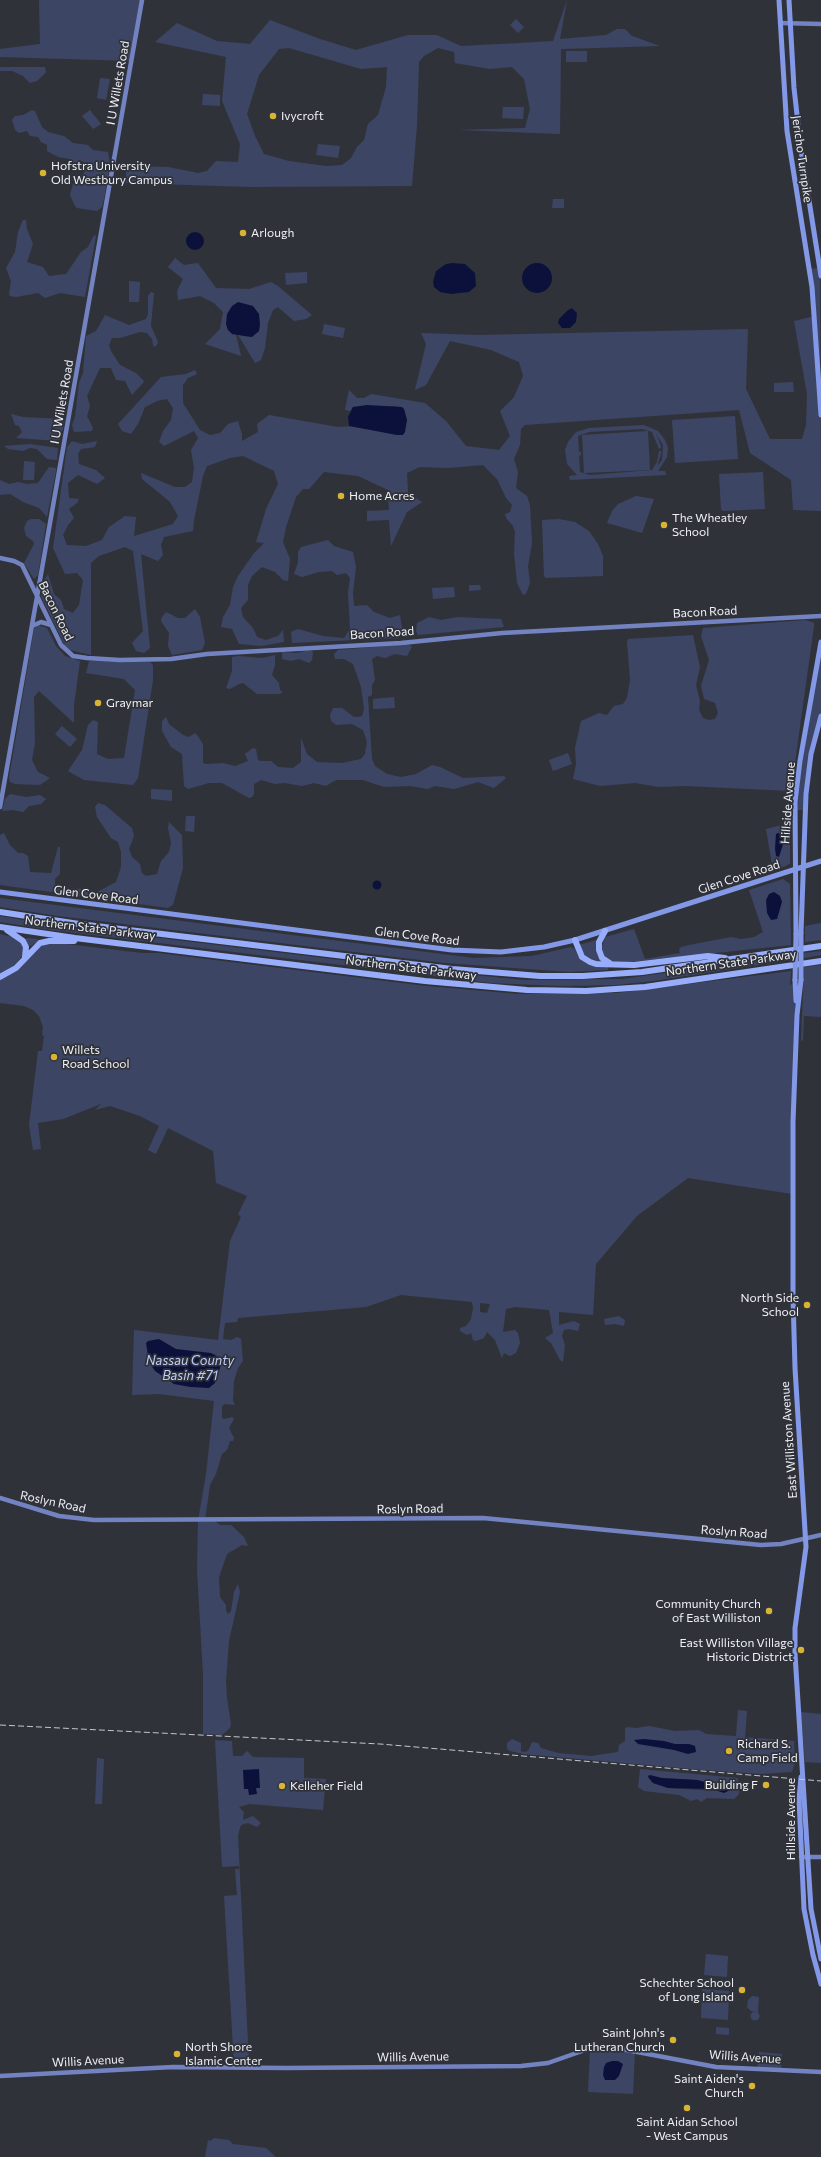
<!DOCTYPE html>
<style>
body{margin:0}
canvas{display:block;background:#30323a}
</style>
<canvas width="821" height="2157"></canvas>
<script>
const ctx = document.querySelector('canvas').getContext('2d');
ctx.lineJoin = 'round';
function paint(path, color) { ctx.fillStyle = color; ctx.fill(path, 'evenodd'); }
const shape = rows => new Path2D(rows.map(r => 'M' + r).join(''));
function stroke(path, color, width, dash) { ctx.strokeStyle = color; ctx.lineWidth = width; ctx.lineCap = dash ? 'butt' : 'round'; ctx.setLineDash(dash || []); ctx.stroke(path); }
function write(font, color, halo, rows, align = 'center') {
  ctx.font = font + ' Commissioner,sans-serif'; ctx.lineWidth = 3.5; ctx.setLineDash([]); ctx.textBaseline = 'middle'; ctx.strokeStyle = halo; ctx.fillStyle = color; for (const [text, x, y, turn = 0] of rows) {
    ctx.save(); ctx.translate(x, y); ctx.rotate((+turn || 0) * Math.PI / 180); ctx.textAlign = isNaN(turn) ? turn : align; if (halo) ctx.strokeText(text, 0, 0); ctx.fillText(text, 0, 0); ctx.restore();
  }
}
paint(shape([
 [39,0,142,0,132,61,0,57,0,49,40,44],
 [567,0,560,39,606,35,617,29,625,29,632,36,660,46,561,49,560,134,458,130,525,128,530,109,524,79,512,67,490,69,455,63,454,52,438,48,424,56,419,62,417,125,412,186,251,187,126,183,126,166,168,167,198,173,207,171,216,161,238,162,240,144,222,101,226,57,155,42,177,23,217,41,250,44,270,20,320,39,356,50,408,35,437,35,461,46,519,43,553,41],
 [289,48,361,69,387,67,386,87,378,115,368,124,364,140,357,147,351,158,342,165,326,166,289,161,264,154,255,136,247,114,259,75,279,49],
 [516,19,524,27,518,33,510,25],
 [566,51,587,51,587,62,566,62],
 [0,67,45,67,46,72,37,81,30,83,23,76,12,71,0,71],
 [100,78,110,79,106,100,97,98],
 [203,94,220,95,220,106,202,105],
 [503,107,524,107,523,119,502,118],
 [32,110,35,111,42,127,48,132,64,136,73,143,88,145,93,150,108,152,110,164,105,194,102,207,97,211,77,208,75,206,70,195,73,184,84,173,85,163,82,161,73,163,70,159,58,157,47,151,47,145,41,142,38,137,30,136,27,131,19,133,15,130,12,120,15,116,23,115],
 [90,110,101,124,93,129,82,116],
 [318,144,340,146,338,158,316,155],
 [553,199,564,199,564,208,552,208],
 [23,220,26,220,27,229,33,244,27,262,43,267,49,276,66,274,81,252,88,247,94,235,96,236,85,297,60,293,45,298,38,293,16,297,10,296,9,294,11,281,6,268,15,252,18,232],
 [175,258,184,265,198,263,216,288,249,289,271,282,278,286,312,315,306,319,294,321,278,307,273,310,268,323,265,348,261,360,255,363,238,335,250,337,259,331,226,324,228,330,236,335,241,356,205,344,220,329,223,312,214,303,200,296,178,300,177,291,183,279,168,267],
 [820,268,821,511,793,510,791,480,750,453,739,410,525,425,521,429,520,445,514,459,518,472,516,488,527,496,530,505,532,543,528,566,530,583,526,594,523,595,517,583,514,554,515,532,513,526,506,518,505,514,510,512,512,505,506,498,497,479,483,465,448,468,420,467,407,473,408,493,422,502,407,512,391,546,389,520,367,521,367,511,389,510,388,490,358,476,324,472,309,489,303,489,296,497,286,527,283,542,290,559,288,581,283,580,275,572,262,567,252,576,248,585,248,600,241,608,243,617,253,628,257,637,266,640,278,636,283,630,284,642,261,646,239,644,232,629,221,627,223,617,230,605,233,587,238,576,254,553,264,543,256,542,266,509,278,484,274,471,243,456,230,458,207,466,203,476,194,520,193,531,164,537,161,545,163,555,158,561,141,554,150,648,144,653,136,651,132,643,143,631,133,551,125,547,99,556,91,563,91,655,70,650,65,646,41,596,45,579,48,574,54,594,61,600,64,609,73,613,79,605,83,580,77,573,65,574,53,548,67,447,72,441,82,444,97,441,95,447,81,449,78,454,79,464,96,470,105,478,97,484,78,475,68,483,69,498,79,499,77,503,69,509,74,518,68,525,63,535,67,545,86,546,102,540,109,527,125,516,136,517,134,536,173,524,178,516,170,502,142,479,141,473,175,487,185,487,192,482,194,468,191,450,198,438,194,431,164,446,159,442,163,431,171,420,173,408,167,399,157,401,145,407,138,424,131,434,122,431,118,424,161,377,186,374,195,370,197,374,188,378,183,385,183,403,200,430,210,435,220,433,228,424,238,421,242,434,242,441,258,432,257,424,269,415,338,427,356,426,397,435,403,434,407,420,404,409,395,406,380,406,353,407,350,411,345,410,349,390,357,398,364,398,371,394,425,403,446,421,466,446,499,450,510,436,500,411,514,397,523,376,519,362,491,350,450,341,426,385,415,390,426,344,421,333,479,335,748,329,746,389,770,439,802,439,806,425,807,394,794,321,815,316,809,269],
 [307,272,307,283,286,285,285,273],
 [129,281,140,282,139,302,129,302],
 [151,292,154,293,151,326,158,342,157,345,154,347,153,345,152,339,147,333,140,332,120,338,112,338,109,345,111,351,120,365,136,373,144,381,143,383,132,395,125,381,116,380,111,368,100,368,87,396,90,406,87,416,93,428,92,431,74,432,72,425,75,417,79,383,83,373,86,336,96,331,105,315,129,325,146,319,148,314,148,296],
 [324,324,345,328,343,338,322,334],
 [793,382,794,392,774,392,774,383],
 [11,414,23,417,62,419,64,422,61,438,58,441,16,438,22,432,19,426,15,425],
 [735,416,738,459,675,463,672,420],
 [644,425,658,431,665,440,668,448,667,457,658,471,665,471,666,475,570,480,569,476,577,475,567,464,565,450,568,442,576,432,589,428],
 [642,429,652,432,659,449,661,448,661,446,656,434,663,445,662,460,657,466,661,454,661,451,659,451,657,462,652,470,590,475,580,472,579,456,581,455,581,452,579,452,578,436,589,432],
 [648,431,650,470,584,473,582,435],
 [30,444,58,448,57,460,47,459,37,449,30,448,23,451,8,449,4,446],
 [24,461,35,462,34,480,23,480],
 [49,467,56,468,56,471,47,517,39,508,23,502,10,494,0,495,0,480,9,484,18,482,27,484,38,483],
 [763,472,765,509,723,511,721,509,719,474],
 [636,496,654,499,642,533,607,523,612,511,618,504],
 [31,519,39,519,46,524,38,575,34,579,24,563,34,544,33,541,26,536,24,528,27,521],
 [559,519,575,522,589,531,598,544,603,556,603,576,546,578,544,576,542,520],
 [328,540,334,546,353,552,356,567,353,593,354,606,367,605,374,612,390,618,400,615,402,628,398,638,292,643,291,632,298,629,323,636,344,638,350,629,348,593,350,578,346,573,337,575,332,571,319,572,302,577,294,574,298,562,298,552,301,547],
 [469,585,480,585,481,590,469,591],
 [454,587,455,597,433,599,432,588],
 [195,609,200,617,205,643,202,650,172,655,168,646,169,633,161,621,162,617,166,612,178,618,185,618],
 [429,617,441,620,457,617,501,619,504,627,418,635,416,631,417,623],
 [806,620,814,623,814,626,791,791,685,786,659,787,635,783,600,786,573,779,576,764,575,748,581,721,599,713,607,715,614,706,623,704,627,698,630,680,627,642,628,639,693,635,700,667,696,685,700,701,699,710,703,718,709,720,715,719,718,713,715,703,704,699,701,686,709,660,701,636,703,628],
 [38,625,47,628,56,646,65,656,80,661,74,705,74,723,39,691,34,697,35,743,32,760,38,772,50,778,40,785,15,784,10,782,9,778,34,629],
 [821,642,821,716,816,731,805,810,795,810],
 [409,644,412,647,407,656,395,654,385,658,377,656,372,659,375,680,372,685,372,695,368,697,372,759,375,766,387,774,401,777,416,774,432,765,440,767,463,778,504,776,506,778,494,788,478,782,454,789,435,786,428,789,410,786,384,787,363,780,336,780,326,786,314,783,302,786,285,783,275,784,261,780,254,784,254,794,252,797,249,798,222,783,209,783,188,789,184,786,182,754,171,747,162,731,162,721,166,717,169,724,183,735,189,737,195,733,197,735,203,744,203,763,206,764,223,763,235,766,248,761,245,754,253,748,256,749,258,760,260,761,271,761,278,767,293,768,301,762,301,738,307,754,317,762,342,763,361,759,365,754,367,742,363,730,352,724,336,725,331,721,330,715,333,708,342,708,354,717,358,717,362,716,364,709,361,687,353,664,344,659,335,659,334,654,338,650],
 [309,650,313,652,312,660,309,663,299,659,291,661,282,659,282,652,296,653],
 [275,655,275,665,272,675,279,683,280,690,283,692,279,694,257,694,243,683,239,684,230,689,226,688,232,671,232,657,238,656,262,658],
 [89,661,150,662,153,665,153,680,138,778,133,785,84,780,68,771,82,750,88,725,93,720,98,722,97,754,108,759,124,758,135,690,124,679,86,673],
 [394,697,395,708,373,709,373,699],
 [62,726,77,739,70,747,55,734],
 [568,753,572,764,553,771,549,760],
 [151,789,172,790,172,801,151,799],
 [10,794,26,797,40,795,46,799,41,804,29,806,23,812,13,810,2,811,5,799],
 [98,803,105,805,132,828,134,836,129,849,132,857,140,864,142,873,146,876,157,874,161,861,169,852,171,843,168,828,169,822,182,835,183,868,173,905,168,908,0,885,0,835,4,833,10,845,18,853,23,853,28,856,30,872,51,873,58,847,60,847,60,874,55,879,55,884,58,888,82,889,97,892,116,882,121,867,121,852,118,842,111,838,97,817,95,807],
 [186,816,195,816,194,832,185,831],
 [790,823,790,863,786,866,773,870,766,829],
 [783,879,790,884,791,945,621,963,613,962,604,956,601,950,605,937,634,929,645,959,680,953,679,950,681,947,689,945,731,937,741,939,754,937,763,932,749,890],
 [0,898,474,958,532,956,571,947,575,949,578,956,586,964,608,967,608,970,569,972,445,963,58,916,0,907],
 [0,916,52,925,415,969,523,980,622,979,791,955,791,960,653,981,616,985,561,986,491,983,51,930,0,922],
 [821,923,821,940,805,942,805,926],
 [0,934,17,938,23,945,23,955,12,968,0,974],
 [27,938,38,939,38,941,31,946,28,945,25,940],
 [596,940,597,954,600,960,599,963,593,962,581,953,579,945],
 [50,942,142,953,158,953,426,986,519,994,617,993,791,971,790,986,795,980,797,1016,792,1194,688,1178,637,1216,596,1264,593,1315,559,1312,559,1325,574,1321,580,1324,578,1331,569,1329,564,1330,562,1336,565,1345,563,1362,560,1360,551,1343,545,1338,553,1333,549,1310,515,1307,506,1309,503,1332,515,1330,518,1333,520,1343,516,1353,510,1356,504,1353,502,1358,495,1340,487,1332,484,1338,476,1341,473,1340,471,1333,467,1335,460,1331,460,1328,466,1326,471,1319,473,1308,472,1302,401,1295,366,1307,238,1318,237,1322,225,1323,223,1339,231,1340,237,1337,241,1339,243,1361,238,1368,234,1381,233,1401,235,1405,225,1404,222,1406,222,1418,224,1419,232,1417,234,1419,229,1428,234,1438,233,1441,230,1441,227,1450,222,1454,216,1474,210,1485,205,1520,215,1521,220,1525,231,1525,244,1537,248,1546,242,1545,227,1554,219,1577,220,1597,226,1605,226,1611,228,1614,231,1611,234,1592,238,1584,240,1592,229,1641,226,1681,227,1698,231,1724,230,1728,222,1735,203,1734,203,1674,197,1569,198,1521,206,1474,214,1401,159,1394,132,1395,134,1330,218,1340,230,1241,241,1217,238,1214,247,1196,216,1183,213,1151,168,1128,156,1154,148,1150,159,1126,140,1116,110,1106,95,1110,101,1104,63,1119,38,1123,41,1149,33,1150,29,1125,38,1051,42,1051,44,1036,42,1035,43,1027,39,1016,33,1010,24,1006,0,1003,0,979,44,943],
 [480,1303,490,1304,487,1313,480,1312],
 [821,951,821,955,804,958,804,953],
 [821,965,821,1017,804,1016,803,1040,801,1041,804,967],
 [619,1316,625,1320,624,1326,615,1324,605,1325,604,1319],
 [738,1710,747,1711,745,1737,794,1741,795,1763,792,1772,761,1774,703,1770,523,1754,510,1751,507,1749,507,1743,512,1739,521,1743,521,1751,524,1752,528,1751,532,1742,538,1743,541,1748,558,1753,591,1756,618,1752,619,1745,625,1741,625,1729,627,1727,636,1728,649,1726,675,1731,699,1730,706,1734,736,1736],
 [801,1712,821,1714,821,1763,805,1762],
 [215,1740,232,1741,233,1756,242,1756,247,1751,253,1757,304,1758,304,1778,326,1779,323,1810,249,1804,239,1807,244,1812,243,1820,253,1816,261,1823,257,1827,248,1823,241,1825,238,1835,249,2064,234,2064,224,1896,237,1895,235,1869,239,1869,239,1866,222,1867],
 [97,1758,104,1759,102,1804,95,1804],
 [640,1769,738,1778,739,1794,734,1799,707,1798,701,1802,697,1799,691,1801,679,1795,644,1791,638,1787],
 [651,1775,662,1778,697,1780,716,1785,715,1791,668,1788,653,1783,649,1779],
 [706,1954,728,1956,727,1977,704,1975],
 [702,1989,729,1991,728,2020,701,2018],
 [752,1996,759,1997,758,2012,751,2011,747,2007,748,2000],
 '750.5 2016a4.5 4.5 0 1 1 9 0a4.5 4.5 0 1 1-9 0Z',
 [716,2027,729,2028,729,2035,716,2034],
 [599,2048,635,2051,633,2094,588,2092,590,2049],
 [759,2052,782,2054,781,2070,757,2069],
 [214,2138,229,2140,233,2144,266,2148,276,2157,205,2157,208,2140,210,2141]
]), '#3d4564');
paint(shape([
 '186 241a9 9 0 1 1 18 0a9 9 0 1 1-18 0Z',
 [452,263,465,264,475,273,476,286,469,292,451,294,440,292,434,287,433,282,436,271,446,264],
 '522 278a15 15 0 1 1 30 0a15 15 0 1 1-30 0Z',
 [238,302,253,306,259,314,260,325,259,331,252,337,232,334,228,330,226,324,227,314,232,306],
 [572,308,577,313,576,322,570,328,562,328,558,323,559,319,568,310],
 [367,405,402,407,404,409,407,420,405,432,403,435,397,435,349,426,348,417,353,407],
 [778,833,783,835,784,841,779,857,776,856,775,848,776,834],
 '372.5 885a4.5 4.5 0 1 1 9 0a4.5 4.5 0 1 1-9 0Z',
 [774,892,780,896,782,902,777,919,771,920,767,913,766,900,769,894],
 [159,1339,176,1349,211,1353,219,1357,221,1365,215,1383,209,1388,190,1387,174,1384,155,1371,149,1362,146,1343,148,1341],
 [644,1739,664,1741,675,1744,689,1744,695,1746,696,1752,688,1754,674,1750,638,1744,634,1740],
 [259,1769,260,1788,256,1788,257,1794,249,1795,248,1789,244,1789,243,1770],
 [649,1775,662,1778,697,1780,728,1788,730,1790,724,1793,712,1789,668,1788,653,1783,648,1777],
 [612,2061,618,2061,623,2064,619,2076,615,2080,605,2080,603,2075,604,2067,606,2063]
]), '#0c113c');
stroke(shape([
 [780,23,821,24],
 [0,558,14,561,22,565,61,645,73,656,87,658,120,660,171,659,207,654,401,643,502,633,821,616],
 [32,626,41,622,51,625],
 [0,807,142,0],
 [0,1498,59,1516,94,1520,483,1518,761,1545,781,1544,821,1535],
 [801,1857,821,1857],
 [0,2076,173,2067,287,2068,521,2066,548,2063,585,2050,611,2047,716,2067,821,2072]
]), '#7383c1', 4.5);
stroke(shape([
 [779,0,787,131,812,287,821,415],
 [789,0,794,88,801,150,821,276],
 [0,892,452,950,501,952,544,947,575,940,821,861],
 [801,933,806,794,811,754,821,716],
 [796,934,795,802,800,761,821,642],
 [795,980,796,1001],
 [801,980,797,1015,793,1122,793,1297,795,1368,806,1547,795,1628,795,1654,811,1909,821,1959],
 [801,1777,799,1799,804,1909,813,1955,821,1984]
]), '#8498e8', 5);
stroke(shape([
 [0,912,79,924,452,969,540,976,583,976,642,972,821,946],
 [0,927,75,938,425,981,527,990,586,991,645,987,821,961],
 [7,930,23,941,26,947,25,957],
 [605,931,599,942,599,950,602,958,611,964],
 [575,940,582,957,590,962,596,964,634,965,708,956,725,958],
 [0,977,16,968,40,943,49,941,74,941]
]), '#99aefb', 6);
stroke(shape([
 [0,1725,380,1744,821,1781]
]), '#c5c7cd', 1, [6, 3]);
stroke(shape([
 [795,980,796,934],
 [801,980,801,933]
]), '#8498e8', 5);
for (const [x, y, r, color] of [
 [273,116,4,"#d8b434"],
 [43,173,4,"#d8b434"],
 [243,233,4,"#d8b434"],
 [341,496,4,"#d8b434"],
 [664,525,4,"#d8b434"],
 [98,703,4,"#d8b434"],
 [54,1057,4,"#d8b434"],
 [807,1305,4,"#d8b434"],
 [769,1611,4,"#d8b434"],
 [801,1650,4,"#d8b434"],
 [729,1751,4,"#d8b434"],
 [766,1785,4,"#d8b434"],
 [282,1786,4,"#d8b434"],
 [742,1990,4,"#d8b434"],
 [673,2040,4,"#d8b434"],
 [177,2054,4,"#d8b434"],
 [752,2086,4,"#d8b434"],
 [687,2108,4,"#d8b434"]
]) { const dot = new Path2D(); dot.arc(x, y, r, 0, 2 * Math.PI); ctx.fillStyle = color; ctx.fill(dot); stroke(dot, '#30323a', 1.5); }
write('12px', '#eff1f6', '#30323a', [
 ["I U Willets Road",118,83,-80],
 ["Jericho Turnpike",802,159,82],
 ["I U Willets Road",62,402,-80],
 ["Bacon Road",56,611,64],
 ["Bacon Road",705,612,-3],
 ["Bacon Road",382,633,-4],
 ["Hillside Avenue",788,803,-86],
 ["Glen Cove Road",739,877,-18],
 ["Glen Cove Road",96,895,7],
 ["Northern State Parkway",90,928,7],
 ["Glen Cove Road",417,936,7],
 ["Northern State Parkway",731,963,-8],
 ["Northern State Parkway",411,968,7],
 ["East Williston Avenue",789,1440,-94],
 ["Roslyn Road",53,1502,12],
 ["Roslyn Road",410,1509,-1],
 ["Roslyn Road",734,1532,4],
 ["Hillside Avenue",791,1819,-90],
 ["Willis Avenue",413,2057,-1],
 ["Willis Avenue",745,2057,4],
 ["Willis Avenue",88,2061,-3]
]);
write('12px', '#eff1f6', '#30323a', [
 ["Ivycroft",281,116],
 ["Hofstra University",51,166],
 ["Old Westbury Campus",51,180],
 ["Arlough",251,233],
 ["Home Acres",349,496],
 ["The Wheatley",672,518],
 ["School",672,532],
 ["Graymar",106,703],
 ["Willets",62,1050],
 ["Road School",62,1064],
 ["North Side",799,1298,"right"],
 ["School",799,1312,"right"],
 ["Community Church",761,1604,"right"],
 ["of East Williston",761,1618,"right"],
 ["East Williston Village",793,1643,"right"],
 ["Historic District",793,1657,"right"],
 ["Richard S.",737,1744],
 ["Camp Field",737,1758],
 ["Building F",758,1785,"right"],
 ["Kelleher Field",290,1786],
 ["Schechter School",734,1983,"right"],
 ["of Long Island",734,1997,"right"],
 ["Saint John's",665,2033,"right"],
 ["Lutheran Church",665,2047,"right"],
 ["North Shore",185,2047],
 ["Islamic Center",185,2061],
 ["Saint Aiden's",744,2079,"right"],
 ["Church",744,2093,"right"],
 ["Saint Aidan School",687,2122,"center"],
 ["- West Campus",687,2136,"center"]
], 'left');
write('italic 13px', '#bfcdfb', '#30323a', [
 ["Nassau County",190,1361],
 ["Basin #71",190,1376]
]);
</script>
